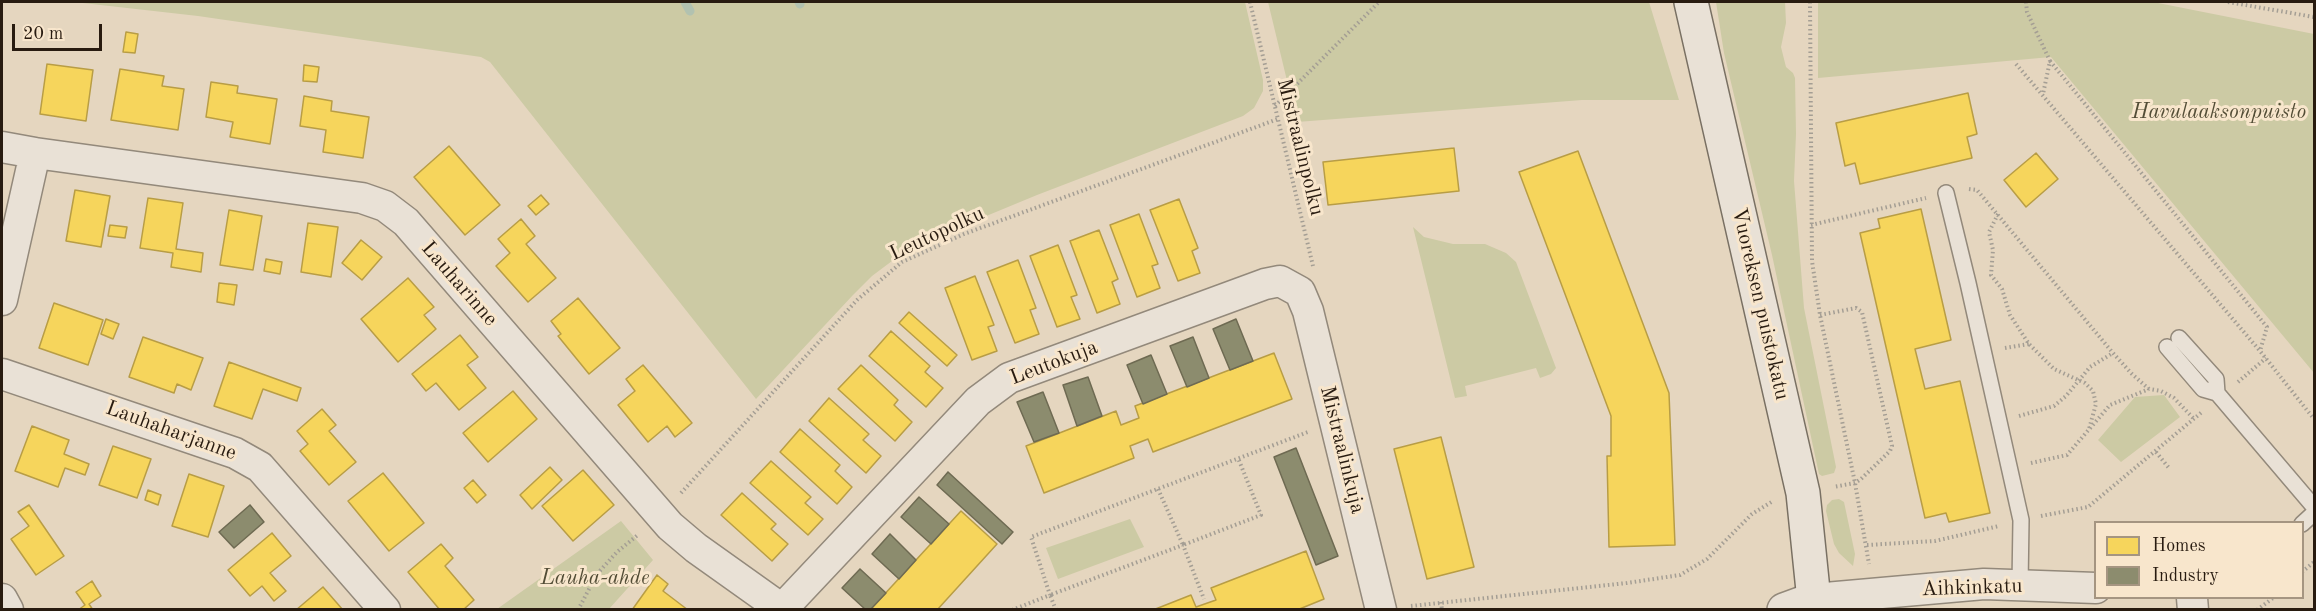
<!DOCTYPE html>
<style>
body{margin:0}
#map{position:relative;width:2316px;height:611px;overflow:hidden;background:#e5d6bf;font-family:"Old Standard TT",serif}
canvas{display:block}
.frame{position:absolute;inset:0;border:3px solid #281b10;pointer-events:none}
.legend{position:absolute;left:2094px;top:521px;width:210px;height:78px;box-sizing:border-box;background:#f8e6cc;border:2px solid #a59581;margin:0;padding:8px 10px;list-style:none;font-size:18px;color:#281b10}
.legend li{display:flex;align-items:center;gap:12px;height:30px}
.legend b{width:30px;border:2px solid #a59581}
.scale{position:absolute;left:12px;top:24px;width:90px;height:27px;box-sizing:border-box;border:3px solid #281b10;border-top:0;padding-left:8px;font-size:18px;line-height:21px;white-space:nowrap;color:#281b10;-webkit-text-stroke:4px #f8e6cc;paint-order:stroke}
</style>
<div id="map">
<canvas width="2316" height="611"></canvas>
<div class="frame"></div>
<ul class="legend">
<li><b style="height:16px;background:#f6d55c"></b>Homes</li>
<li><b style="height:16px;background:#8c8c6e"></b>Industry</li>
</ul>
<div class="scale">20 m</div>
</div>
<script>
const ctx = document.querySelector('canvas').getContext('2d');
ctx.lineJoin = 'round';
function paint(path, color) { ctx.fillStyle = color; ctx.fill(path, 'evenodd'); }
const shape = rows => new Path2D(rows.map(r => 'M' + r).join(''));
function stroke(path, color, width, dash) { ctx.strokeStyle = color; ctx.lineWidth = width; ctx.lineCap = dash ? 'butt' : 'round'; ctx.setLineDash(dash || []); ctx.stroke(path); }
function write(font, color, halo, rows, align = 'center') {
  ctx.font = font + ' "Old Standard TT",serif'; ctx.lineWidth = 6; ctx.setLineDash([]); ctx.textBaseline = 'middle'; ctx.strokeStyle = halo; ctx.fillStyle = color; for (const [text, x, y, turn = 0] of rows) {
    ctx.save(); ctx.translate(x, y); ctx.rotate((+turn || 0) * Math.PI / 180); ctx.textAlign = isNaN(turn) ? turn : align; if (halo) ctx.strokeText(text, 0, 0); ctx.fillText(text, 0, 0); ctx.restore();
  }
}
paint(shape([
 [74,2,1245,2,1263,80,1263,91,1254,108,1243,116,1037,195,921,243,904,252,872,276,853,295,756,399,490,62,481,57,198,16],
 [1268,2,1649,2,1679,100,1582,100,1297,122],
 [1716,2,1785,2,1786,23,1781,47,1786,67,1793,73,1795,78,1796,134,1794,181,1804,308,1836,467,1834,473,1822,476,1819,474,1772,255,1724,53],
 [1818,2,2153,2,2314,34,2314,373,2051,57,1818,78],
 [1413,227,1424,237,1453,244,1485,244,1506,253,1516,262,1556,368,1551,374,1540,378,1536,368,1465,386,1467,396,1455,398],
 [2164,395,2180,417,2121,462,2098,440,2135,397],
 [1839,499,1844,502,1855,554,1853,566,1839,553,1834,544,1826,511,1827,505,1832,500],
 [1130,519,1144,547,1058,579,1046,548],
 [621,521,653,560,609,609,497,609]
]), '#cccaa4');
const homes = shape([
 [126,32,138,34,135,53,123,52,126,32],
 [47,64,93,70,86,121,40,114,47,64],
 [304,65,319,67,317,82,303,81,304,65],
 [120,69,164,76,162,86,184,89,178,130,111,120,120,69],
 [211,82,238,86,237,93,277,99,270,144,230,137,233,122,206,117,211,82],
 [1968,93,1977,134,1967,137,1972,158,1860,184,1855,163,1845,166,1836,123,1968,93],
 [304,96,332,101,331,111,369,117,363,158,323,152,326,130,300,126,304,96],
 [449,146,500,205,465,235,414,177,449,146],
 [1454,148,1459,191,1328,205,1323,162,1454,148],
 [1578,151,1669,393,1675,545,1609,547,1607,456,1611,456,1611,416,1519,172,1578,151],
 [2036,153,2058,179,2026,207,2004,180,2036,153],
 [75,190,110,196,101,247,66,241,75,190],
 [541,195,549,204,536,215,528,206,541,195],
 [148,198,183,203,176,249,203,253,201,272,171,267,173,253,140,248,148,198],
 [1179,199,1198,248,1192,251,1200,273,1178,281,1150,210,1179,199],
 [1921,209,1951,340,1915,349,1925,389,1960,381,1990,513,1949,522,1946,513,1925,518,1860,233,1880,228,1878,219,1921,209],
 [229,210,262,216,253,270,220,265,229,210],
 [1139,214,1158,264,1152,266,1160,288,1137,297,1110,225,1139,214],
 [521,219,535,236,526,244,556,278,528,302,496,266,510,253,498,239,521,219],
 [308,223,338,227,331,277,301,272,308,223],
 [110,225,127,227,125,238,108,236,110,225],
 [1099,230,1118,279,1112,282,1120,304,1097,313,1070,241,1099,230],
 [361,240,382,257,362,280,342,263,361,240],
 [1058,245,1077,295,1071,297,1080,319,1057,327,1030,256,1058,245],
 [266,259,282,262,280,274,264,271,266,259],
 [1018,260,1036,308,1030,310,1039,334,1015,343,987,272,1018,260],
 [975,276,994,325,988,327,997,351,972,360,945,288,975,276],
 [408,278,434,307,424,315,436,329,398,362,361,319,408,278],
 [219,283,237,285,234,305,217,302,219,283],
 [578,298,620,348,589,374,558,336,561,334,551,321,578,298],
 [54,303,103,320,88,365,39,348,54,303],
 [909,312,957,355,947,366,899,323,909,312],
 [106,319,119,324,113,339,101,334,106,319],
 [891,331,930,366,925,372,943,388,926,407,869,356,891,331],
 [460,335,478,357,467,365,486,388,459,410,436,383,426,391,412,374,460,335],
 [143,337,203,358,191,390,177,384,174,393,129,377,143,337],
 [1274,353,1292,399,1153,452,1148,439,1130,446,1134,458,1044,493,1026,446,1116,411,1121,425,1139,418,1135,406,1274,353],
 [229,362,301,388,297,401,263,389,252,419,214,406,229,362],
 [643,365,692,423,675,437,667,426,648,442,618,405,635,391,626,379,643,365],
 [861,365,898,400,894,405,912,422,895,441,838,389,861,365],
 [513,391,537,419,488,462,463,433,513,391],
 [829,398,869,434,863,440,881,456,866,473,809,421,829,398],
 [322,409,336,425,329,431,356,462,329,485,300,451,308,444,297,431,322,409],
 [32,426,69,440,64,454,89,464,85,475,65,468,58,487,15,471,32,426],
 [800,429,840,465,835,471,852,487,837,504,780,452,800,429],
 [1441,437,1474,567,1427,579,1394,449,1441,437],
 [113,446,151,459,137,498,99,485,113,446],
 [771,461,811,497,805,503,823,519,808,535,750,483,771,461],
 [550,467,562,480,532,509,520,495,550,467],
 [583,470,614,505,573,541,542,506,583,470],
 [383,473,424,523,389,551,348,501,383,473],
 [189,474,224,486,208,537,172,526,189,474],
 [473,480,486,495,477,503,464,488,473,480],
 [148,490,161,495,158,505,145,500,148,490],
 [742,493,776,524,771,529,788,544,772,561,721,515,742,493],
 [29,505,64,556,36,575,11,539,29,526,18,512,29,505],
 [961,511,997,544,937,610,870,610,961,511],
 [272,533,291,556,270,573,286,591,274,601,262,586,250,596,228,570,272,533],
 [441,544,453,558,445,566,474,600,463,610,440,610,408,572,441,544],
 [1306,551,1324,599,1297,610,1153,610,1191,595,1196,607,1216,600,1211,588,1306,551],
 [657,575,668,584,663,591,688,610,632,610,657,575],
 [92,581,101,596,89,604,93,610,78,610,85,605,76,592,92,581],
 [323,587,343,610,296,610,323,587]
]);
paint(homes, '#f6d55c');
stroke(homes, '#b89d45', 1.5);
const industry = shape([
 [1236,319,1253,361,1230,370,1213,329,1236,319],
 [1193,337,1209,378,1187,387,1170,346,1193,337],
 [1151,355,1167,394,1143,404,1127,365,1151,355],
 [1088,377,1102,416,1077,426,1063,385,1088,377],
 [1043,392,1059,433,1034,442,1017,402,1043,392],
 [1296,448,1338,556,1316,565,1274,457,1296,448],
 [948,472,1013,532,1002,544,937,485,948,472],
 [919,497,949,524,931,544,901,517,919,497],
 [250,505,264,522,234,548,219,532,250,505],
 [890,534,916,560,899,579,872,554,890,534],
 [860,569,886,593,870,610,866,610,842,588,860,569]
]);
paint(industry, '#8c8c6e');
stroke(industry, '#6e6a52', 1.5);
stroke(shape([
 [685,2,690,11],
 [799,2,800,4]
]), '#b2c2b0', 9);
const service = shape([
 [1946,193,1968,283,2021,520,2020,585],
 [2179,338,2216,379,2217,393],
 [2167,347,2203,389,2217,393,2314,507],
 [2302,524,2314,513]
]);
const minor = shape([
 [2,147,35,153],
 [2,300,35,153,362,198,385,206,406,222,670,526,696,548,783,610],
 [2,374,235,453,260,467,385,610],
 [2192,598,2193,610],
 [2,599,8,610],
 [1814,599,1984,584,2096,588],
 [782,609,978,401,1009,378,1265,284,1280,281,1300,292,1308,311,1381,610]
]);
const tertiary = shape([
 [1784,610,1814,599]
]);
const secondary = shape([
 [1691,2,1803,493,1815,610]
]);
stroke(service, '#93897b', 18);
stroke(minor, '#93897b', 33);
stroke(tertiary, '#93897b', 36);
stroke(secondary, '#797063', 36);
stroke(shape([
 [1250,2,1313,266],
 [1810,2,1812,261,1820,315,1855,483,1869,564],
 [2026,2,2027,12,2050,61,2043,94],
 [2228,2,2314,17],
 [2050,61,2267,327,2260,351],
 [2016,64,2260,351,2314,419],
 [1275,106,1379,2],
 [1969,189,1977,190,2113,353,2132,374,2149,389],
 [1998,214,1989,232,1993,250,1991,275,2002,289,2010,315,2029,344,2054,369,2085,383,2093,391,2096,404,2089,429],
 [1811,225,1926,198],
 [1820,315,1856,308,1862,312,1892,446,1890,451,1861,479,1855,483,1833,487],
 [2005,348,2029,344],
 [2238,382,2266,358],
 [2019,416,2054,406,2066,396,2090,367,2113,353],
 [2156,452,2169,468],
 [2031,463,2067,455,2110,405,2149,389,2161,391,2174,398,2194,419],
 [1158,489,1183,545,1261,515,1238,458],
 [681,493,857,300,902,262,964,234,1278,119],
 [2041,516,2088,507,2202,412],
 [1867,545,1935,541,1999,526],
 [2302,572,2314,562],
 [1441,602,1442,610],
 [1411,606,1627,583,1680,575,1707,559,1752,514,1773,501],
 [578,610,597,574,617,552,639,534],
 [1012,610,1050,595,1031,537,1308,432],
 [1056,610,1050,595,1183,545,1204,599],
 [2257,610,2273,598]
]), '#a49e94', 4, [1.5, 3]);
stroke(service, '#e9e1d6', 15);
stroke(minor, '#e9e1d6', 30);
stroke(tertiary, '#e9e1d6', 33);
stroke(secondary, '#e9e1d6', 33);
write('italic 21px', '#534d36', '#f8e6cc', [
 ["Havulaaksonpuisto",2219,112],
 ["Lauha-ahde",595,578]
]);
write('21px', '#281b10', '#f8e6cc', [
 ["Mistraalinpolku",1300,147,76],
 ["Leutopolku",937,234,-25],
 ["Lauharinne",459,284,49],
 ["Vuoreksen puistokatu",1760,304,77],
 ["Leutokuja",1054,363,-21],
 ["Lauhaharjanne",171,431,20],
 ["Mistraalinkuja",1342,450,76],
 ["Aihkinkatu",1972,588,-2]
]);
</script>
